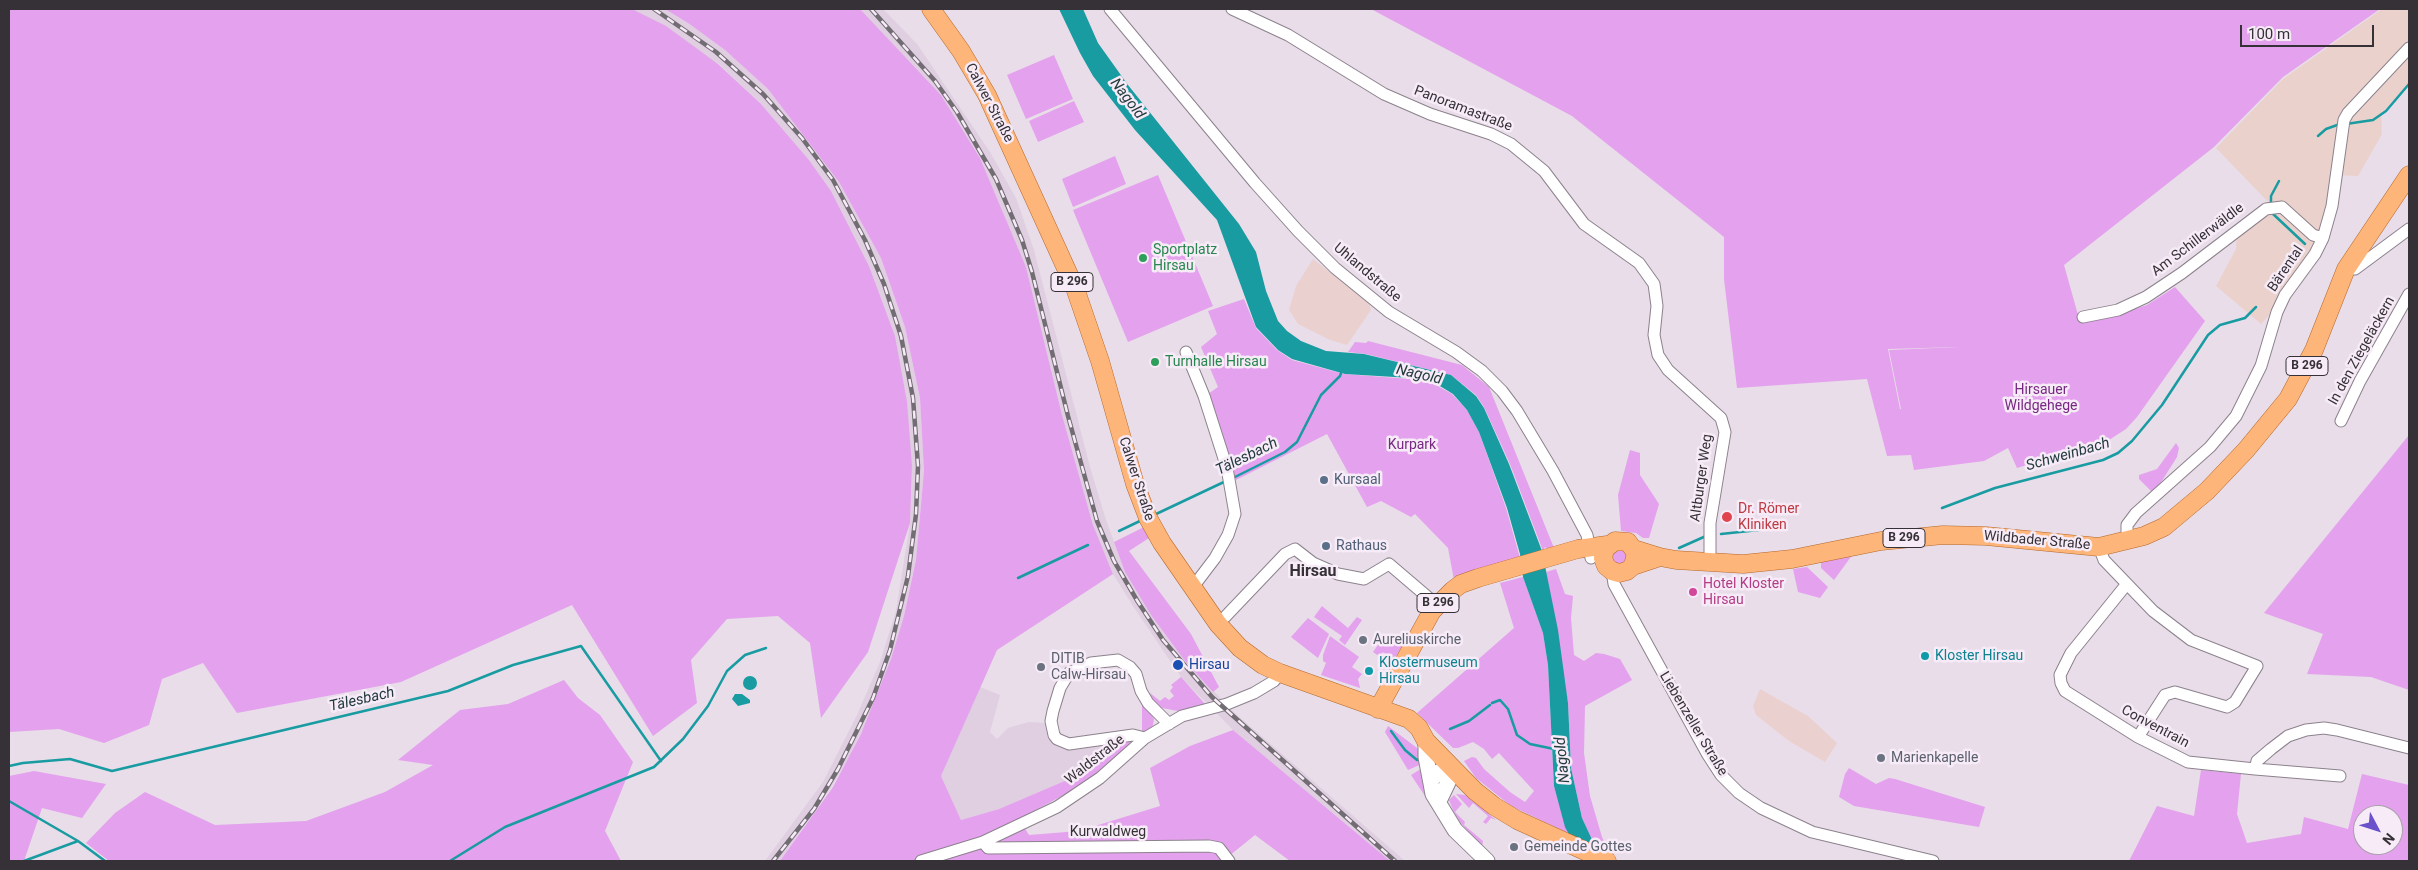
<!DOCTYPE html>
<meta charset="utf-8">
<style>
body{margin:0}
#map{position:relative;width:2418px;height:870px;overflow:hidden;background:#e8dde9;font-family:Roboto,sans-serif}
canvas{display:block}
.frame{position:absolute;inset:0;border:10px solid #353136;pointer-events:none}
.north{position:absolute;left:2353px;top:805px;width:50px;height:50px;box-sizing:border-box;background:#f6ebf7;border:1px solid #a9a1aa;border-radius:50%;rotate:130deg;font-size:14px;font-weight:700;line-height:20px;text-align:center;color:#353136}
.north::after{content:'';display:block;margin:auto;width:18px;height:22px;background:#6b51ca;clip-path:polygon(50% 0,100% 100%,50% 72%,0 100%)}
.scale{position:absolute;left:2240px;top:25px;width:134px;height:22px;box-sizing:border-box;border:2px solid #353136;border-top:0;padding-left:6px;font-size:15px;line-height:18px;white-space:nowrap;color:#353136;-webkit-text-stroke:4px #f6ebf7;paint-order:stroke}
</style>
<div id="map">
<canvas width="2418" height="870"></canvas>
<div class="frame"></div>
<div class="north">N</div>
<div class="scale">100 m</div>
</div>
<script>
const ctx = document.querySelector('canvas').getContext('2d');
ctx.lineJoin = 'round';
function paint(path, color) { ctx.fillStyle = color; ctx.fill(path, 'evenodd'); }
const shape = rows => new Path2D(rows.map(r => 'M' + r).join(''));
function stroke(path, color, width, dash) { ctx.strokeStyle = color; ctx.lineWidth = width; ctx.lineCap = dash ? 'butt' : 'round'; ctx.setLineDash(dash || []); ctx.stroke(path); }
function write(font, color, halo, rows, align = 'center') {
  ctx.font = font + ' Roboto,sans-serif'; ctx.lineWidth = 5; ctx.setLineDash([]); ctx.textBaseline = 'middle'; ctx.strokeStyle = halo; ctx.fillStyle = color; for (const [text, x, y, turn = 0] of rows) {
    ctx.save(); ctx.translate(x, y); ctx.rotate((+turn || 0) * Math.PI / 180); ctx.textAlign = isNaN(turn) ? turn : align; if (halo) ctx.strokeText(text, 0, 0); ctx.fillText(text, 0, 0); ctx.restore();
  }
}
paint(shape([
 [632,9,665,9,688,23,725,50,768,89,820,154,839,182,881,258,905,327,920,398,924,471,916,560,904,616,891,659,868,719,849,757,830,789,780,861,765,861,823,782,857,715,880,662,896,611,910,523,912,466,895,336,869,266,831,191,809,160,761,104,719,64],
 [860,9,883,9,917,44,990,152,1016,198,1034,250,1090,467,1106,520,1125,572,1151,615,1185,661,1236,714,1405,861,1390,861,1233,730,1181,677,1133,606,1113,574,1093,525,1062,415,1026,267,980,158,941,95],
 [980,687,1000,695,990,732,997,739,1008,728,1029,722,1045,723,1052,739,1067,750,1112,740,1116,753,1067,780,999,809,961,820,941,776]
]), '#dfcfe1');
paint(shape([
 [2382,9,2409,9,2409,83,2381,114,2382,134,2358,176,2334,175,2331,197,2313,248,2271,313,2261,324,2216,286,2236,249,2237,233,2275,209,2216,148,2283,79]
]), '#ebd1cc');
paint(shape([
 [1313,259,1369,303,1371,310,1347,345,1330,340,1298,324,1289,310,1296,286],
 [1760,689,1808,716,1837,743,1825,762,1789,741,1756,715,1753,706]
]), '#ebd0d0');
paint(shape([
 [9,9,632,9,666,26,718,64,761,104,809,160,831,191,869,266,895,336,907,402,912,466,910,523,868,652,821,718,810,643,778,616,727,619,691,660,697,703,653,736,572,605,401,682,237,713,203,663,162,679,149,725,104,743,59,729,9,732],
 [665,9,860,9,941,95,980,158,1026,267,1062,415,1093,525,1113,574,997,650,941,776,961,820,999,809,1067,780,1115,753,1112,740,1130,740,1131,745,1111,763,1073,790,1019,819,1029,835,1079,831,1160,806,1150,768,1190,746,1233,730,1390,861,1290,861,1255,835,1229,856,1231,861,780,861,833,787,861,734,891,659,904,616,916,560,924,471,920,398,905,327,881,258,839,182,768,89,725,50,688,23],
 [1371,9,2380,9,2283,77,2214,147,2064,265,2080,322,2115,315,2147,305,2175,287,2205,321,2137,417,2126,429,2109,440,2017,468,2008,448,1984,461,1914,470,1911,455,1887,456,1867,379,1737,388,1724,279,1724,237,1572,116],
 [1959,347,1889,350,1901,409,1900,409,1888,349],
 [1054,55,1073,99,1026,119,1007,75],
 [1074,101,1084,122,1038,142,1029,121],
 [1115,156,1126,184,1073,207,1062,179],
 [1158,175,1213,306,1128,342,1073,210],
 [1244,299,1256,328,1277,350,1292,360,1344,374,1410,379,1434,384,1452,394,1467,410,1479,432,1506,508,1520,558,1454,580,1448,548,1415,514,1411,517,1381,501,1367,507,1327,434,1236,480,1208,394,1218,387,1201,347,1217,334,1208,311],
 [1368,341,1462,365,1489,387,1554,548,1549,550,1545,547,1543,551,1510,464,1484,407,1476,395,1451,375,1366,354,1348,352,1355,342,1366,343],
 [2409,435,2409,690,2371,677,2307,674,2323,634,2264,613],
 [2176,443,2179,448,2177,457,2160,484,2152,492,2139,479,2139,475,2157,469],
 [1630,450,1640,453,1640,475,1659,504,1649,538,1643,538,1636,533,1621,531,1618,495],
 [1144,527,1149,538,1129,551,1191,634,1219,687,1213,692,1185,661,1151,615,1125,572,1114,542],
 [1626,548,1628,560,1620,565,1612,561,1612,549],
 [1853,554,1834,580,1821,568,1821,561],
 [1807,567,1828,587,1820,598,1798,592,1793,569],
 [1556,569,1565,594,1573,596,1571,618,1574,655,1584,661,1596,653,1604,654,1620,659,1632,680,1585,706,1584,753,1590,796,1602,837,1609,851,1595,846,1582,818,1571,768,1568,703,1546,572],
 [1523,577,1543,633,1548,665,1554,786,1568,833,1511,806,1476,778,1464,761,1472,757,1476,758,1484,769,1510,792,1525,802,1534,791,1499,753,1492,759,1484,749,1473,742,1458,748,1453,748,1417,713,1514,628,1500,583],
 [1322,606,1348,628,1357,617,1362,620,1345,645,1339,640,1342,636,1314,617],
 [1308,618,1329,634,1318,658,1291,637],
 [1385,635,1402,646,1392,663,1387,660,1389,656,1383,652,1380,657,1373,652],
 [1330,636,1359,657,1352,667,1362,674,1358,679,1360,688,1321,675,1326,663,1323,661,1323,655],
 [1181,677,1205,704,1178,711,1162,708,1153,701,1150,693,1160,701,1165,697,1169,700,1174,696,1170,691,1173,687,1171,685],
 [564,680,578,698,600,715,633,762,605,831,621,861,109,861,86,843,115,813,145,792,215,825,306,821,385,792,433,765,398,760,460,710,508,704],
 [1142,704,1146,707,1154,719,1153,725,1148,732,1142,731],
 [1388,726,1417,748,1424,763,1408,770,1385,732],
 [1424,767,1427,774,1425,796,1411,775],
 [1849,768,1876,784,1889,778,1895,779,1985,807,1979,827,1854,806,1839,797,1845,774],
 [2201,770,2241,774,2237,814,2247,843,2301,834,2304,817,2348,829,2362,774,2409,785,2409,861,2129,861,2157,806,2194,816],
 [2363,815,2393,815,2393,845,2363,845],
 [34,771,106,784,82,818,42,808,24,861,9,861,9,776],
 [1456,794,1465,795,1496,820,1491,818,1486,824,1483,822,1488,816,1473,803,1469,808],
 [1454,795,1462,804,1455,812,1465,822,1464,825,1483,841,1482,847,1460,822,1453,810,1449,800]
]), '#e4a1ed');
paint(shape([
 [1059,9,1083,9,1098,43,1128,85,1239,224,1256,252,1266,291,1278,321,1287,331,1301,341,1326,351,1364,354,1451,375,1476,396,1484,408,1509,464,1542,551,1558,630,1568,703,1571,768,1582,818,1602,861,1583,861,1565,827,1554,786,1548,665,1543,633,1523,577,1520,554,1507,508,1479,432,1467,410,1453,394,1435,383,1411,378,1345,374,1292,359,1278,350,1256,327,1217,220,1135,130,1093,76,1080,53],
 '743 683a7 7 0 1 1 14 0a7 7 0 1 1-14 0Z',
 [735,694,742,694,750,700,750,703,738,706,732,699]
]), '#189ba1');
stroke(shape([
 [2346,124,2373,120,2386,111,2409,84],
 [2318,136,2326,129,2340,124],
 [2271,205,2271,196,2279,181],
 [2272,213,2305,244],
 [1233,478,1285,452,1297,442,1321,395,1340,376,1342,370],
 [1942,508,1995,488,2103,460,2118,453,2132,441,2162,405,2208,335,2220,325,2245,318,2256,307],
 [1154,515,1226,481],
 [1119,531,1142,520],
 [1721,534,1768,529],
 [1679,548,1706,536],
 [1018,578,1088,545],
 [1492,703,1500,700,1508,709,1517,735,1530,744,1554,749],
 [1450,729,1469,721,1490,705],
 [1391,731,1405,750,1417,760,1420,759],
 [9,766,23,763,70,759,112,771,448,691,513,665,581,646,661,761],
 [9,801,78,841,105,861],
 [24,861,78,841],
 [450,861,505,827,654,767,683,739,708,706,727,671,745,655,766,648]
]), '#189ba1', 2.5);
const minor = shape([
 [1110,9,1255,183,1298,231,1335,268,1389,312,1456,352,1482,371,1502,391,1517,411,1553,471,1587,535,1591,558],
 [1232,9,1288,35,1384,94,1430,114,1491,134,1511,144,1544,171,1584,224,1639,263,1654,284,1657,306,1654,335,1658,355,1668,370,1721,418,1725,432,1710,523,1710,563],
 [2346,269,2355,269,2409,229],
 [2083,317,2118,310,2146,297,2182,273,2266,209,2282,207,2313,235,2323,238],
 [1186,352,1204,396,1227,468,1235,514,1228,535,1215,558,1193,587],
 [2341,421,2360,381,2409,294],
 [2127,542,2127,525,2136,513,2210,447,2236,416,2261,366,2277,312,2285,295,2315,254,2323,238,2332,206,2344,120,2348,113,2409,48],
 [2099,547,2104,560,2153,611,2191,640,2257,666,2235,702,2227,707,2175,692,2165,695,2138,737],
 [1612,571,1614,584,1708,755,1721,775,1739,793,1761,808,1812,832,1933,861],
 [2126,585,2071,653,2060,675,2061,683,2065,691,2138,737,2188,762,2255,769,2257,761,2271,749,2288,736,2306,730,2324,728,2337,730,2409,748],
 [1225,617,1285,554,1295,549,1313,563,1338,574,1364,579,1389,564,1437,605],
 [1145,738,1133,735,1069,744,1057,739,1054,735,1051,721,1053,711,1060,688,1069,673,1091,663,1118,660,1130,667,1136,674,1141,691,1148,703,1169,724],
 [2255,769,2340,776],
 [983,842,988,848,1209,846,1219,848,1229,861],
 [921,861,983,842,1057,807,1100,778,1145,738,1182,716,1227,704,1254,693,1274,681,1280,673]
]);
const secondary = shape([
 [1426,741,1426,757,1433,794,1455,830,1487,861],
 [1431,780,1440,771,1451,766,1451,776,1439,801]
]);
const primary = shape([
 [931,9,961,51,987,95,1075,288,1100,361,1135,484,1148,518,1162,543,1218,624,1240,648,1263,665,1280,673,1409,719,1419,728,1426,741,1475,791,1494,806,1517,820,1607,861],
 [1634,549,1660,557,1676,560,1743,564,1792,559,1881,541,1943,535,1986,536,2099,547,2144,536,2164,527,2207,491,2246,450,2288,399,2314,350,2346,269,2409,175],
 [1633,566,1636,553,1628,542,1615,541,1605,549,1603,558,1606,566,1612,571,1619,573,1627,571,1633,566,1660,557],
 [1378,709,1432,611,1453,590,1461,584,1478,578,1578,549,1607,545]
]);
stroke(minor, '#8c828d', 13);
stroke(secondary, '#8c828d', 17);
stroke(primary, '#b66729', 19);
stroke(minor, '#fff', 11);
stroke(secondary, '#fff', 15);
stroke(primary, '#fdb57a', 18);
const rail = shape([
 [654,9,716,52,763,94,802,138,833,180,865,240,884,284,901,336,913,398,918,466,916,514,908,576,890,650,873,698,838,769,814,809,773,861],
 [871,9,935,81,957,112,996,179,1022,240,1032,272,1068,416,1097,521,1114,561,1138,602,1163,640,1212,697,1395,861]
]);
stroke(rail, '#726c73', 4.5);
stroke(rail, '#f6ebf7', 2.5, [8]);
for (const [x, y, r, color] of [
 [1143,258,5,"#2e9e5b"],
 [1155,362,5,"#2e9e5b"],
 [1324,480,5,"#5c6f8a"],
 [1727,517,6,"#e0444e"],
 [1326,546,5,"#5c6f8a"],
 [1693,592,5,"#d1479c"],
 [1363,640,5,"#6b7280"],
 [1925,656,5,"#0f9aa8"],
 [1178,665,6,"#1a4fb4"],
 [1041,667,5,"#6b7280"],
 [1369,671,5,"#0f9aa8"],
 [1881,758,5,"#6b7280"],
 [1514,847,5,"#6b7280"]
]) { const dot = new Path2D(); dot.arc(x, y, r, 0, 2 * Math.PI); ctx.fillStyle = color; ctx.fill(dot); stroke(dot, '#f6ebf7', 2); }
for (const [x, y, w] of [
 [1072,282,42],
 [2307,366,42],
 [1904,538,42],
 [1438,603,42]
]) { const box = new Path2D(); box.roundRect(x - w / 2, y - 9.5, w, 19, 4); ctx.fillStyle = '#f6ebf7'; ctx.fill(box); stroke(box, '#353136', 1); }
write('bold 12px', '#353136', null, [
 ["B 296",1072,282],
 ["B 296",2307,366],
 ["B 296",1904,538],
 ["B 296",1438,603]
]);
write('14px', '#353136', '#f6ebf7', [
 ["Calwer Straße",989,103,62],
 ["Panoramastraße",1463,109,21],
 ["Am Schillerwäldle",2198,240,-37],
 ["Bärental",2286,269,-56],
 ["Uhlandstraße",1367,273,40],
 ["In den Ziegeläckern",2362,351,-61],
 ["Altburger Weg",1702,478,-82],
 ["Calwer Straße",1136,479,72],
 ["Wildbader Straße",2037,541,5],
 ["Liebenzeller Straße",1693,724,59],
 ["Conventrain",2155,727,28],
 ["Waldstraße",1095,760,-38],
 ["Kurwaldweg",1108,832]
]);
write('14px', '#27864d', '#f6ebf7', [
 ["Sportplatz",1153,250],
 ["Hirsau",1153,266],
 ["Turnhalle Hirsau",1165,362]
], 'left');
write('14px', '#772882', '#f6ebf7', [
 ["Hirsauer",2041,390],
 ["Wildgehege",2041,406],
 ["Kurpark",1412,445]
]);
write('14px', '#4e5e75', '#f6ebf7', [
 ["Kursaal",1334,480],
 ["Rathaus",1336,546]
], 'left');
write('14px', '#be3a42', '#f6ebf7', [
 ["Dr. Römer",1738,509],
 ["Kliniken",1738,525]
], 'left');
write('14px', '#b23c85', '#f6ebf7', [
 ["Hotel Kloster",1703,584],
 ["Hirsau",1703,600]
], 'left');
write('14px', '#5b616d', '#f6ebf7', [
 ["Aureliuskirche",1373,640],
 ["DITIB",1051,659],
 ["Calw-Hirsau",1051,675],
 ["Marienkapelle",1891,758],
 ["Gemeinde Gottes",1524,847]
], 'left');
write('14px', '#0d838f', '#f6ebf7', [
 ["Kloster Hirsau",1935,656],
 ["Klostermuseum",1379,663],
 ["Hirsau",1379,679]
], 'left');
write('14px', '#164399', '#f6ebf7', [
 ["Hirsau",1189,665]
], 'left');
write('italic 15px', '#223b3d', '#f6ebf7', [
 ["Nagold",1127,99,53],
 ["Nagold",1419,375,13],
 ["Schweinbach",2068,455,-16],
 ["Tälesbach",1247,457,-26],
 ["Tälesbach",362,700,-13],
 ["Nagold",1563,760,-96]
]);
write('bold 16px', '#353136', '#f6ebf7', [
 ["Hirsau",1313,572]
]);
</script>
